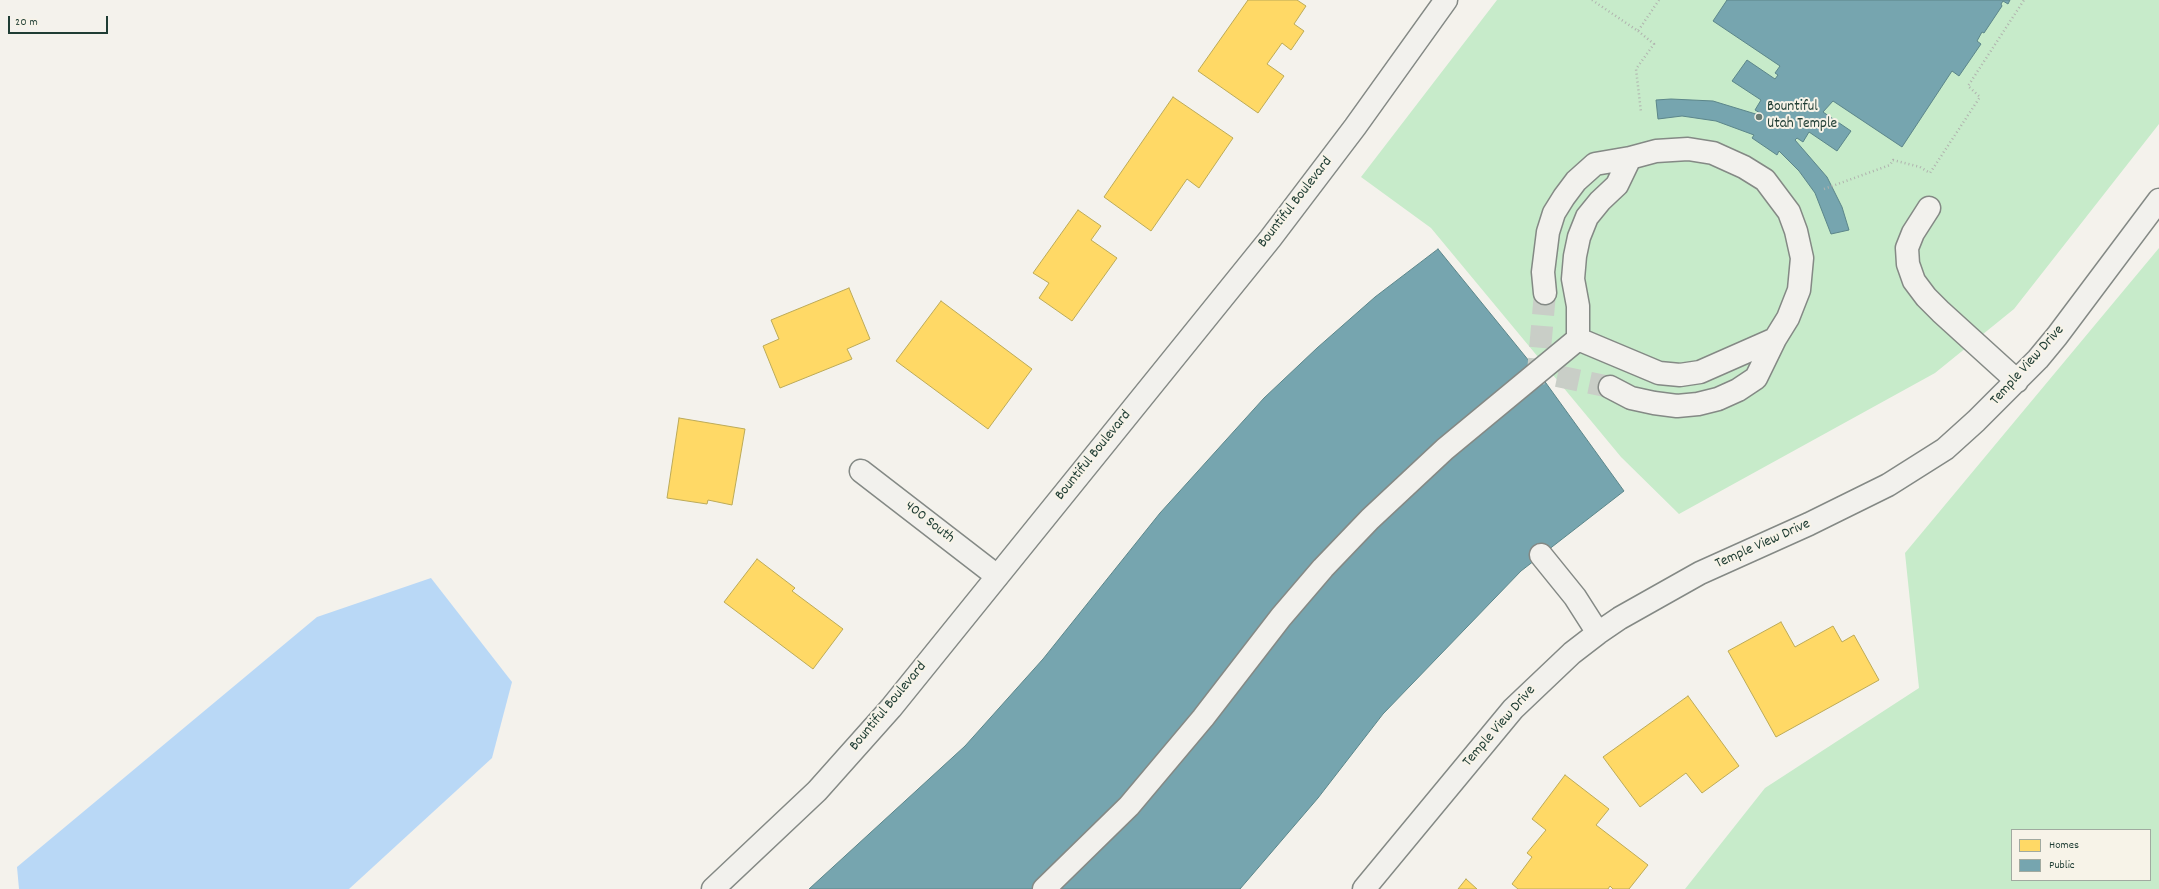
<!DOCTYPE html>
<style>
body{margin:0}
#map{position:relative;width:2159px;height:889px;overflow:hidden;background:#f4f2ec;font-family:Dekko,sans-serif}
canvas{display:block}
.legend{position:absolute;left:2011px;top:829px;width:140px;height:52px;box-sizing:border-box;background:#f7f3e8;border:1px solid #a1aaa0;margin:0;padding:5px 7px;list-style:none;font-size:12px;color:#1f3d34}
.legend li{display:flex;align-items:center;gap:8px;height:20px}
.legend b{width:20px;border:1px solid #a1aaa0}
.scale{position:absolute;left:8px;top:16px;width:100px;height:18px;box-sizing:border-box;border:2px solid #1f3d34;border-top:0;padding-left:5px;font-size:12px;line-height:14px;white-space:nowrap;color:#1f3d34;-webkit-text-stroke:3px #f7f3e8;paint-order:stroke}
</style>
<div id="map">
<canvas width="2159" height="889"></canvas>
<ul class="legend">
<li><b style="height:11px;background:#ffd966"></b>Homes</li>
<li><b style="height:11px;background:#76a5af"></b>Public</li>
</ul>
<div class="scale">20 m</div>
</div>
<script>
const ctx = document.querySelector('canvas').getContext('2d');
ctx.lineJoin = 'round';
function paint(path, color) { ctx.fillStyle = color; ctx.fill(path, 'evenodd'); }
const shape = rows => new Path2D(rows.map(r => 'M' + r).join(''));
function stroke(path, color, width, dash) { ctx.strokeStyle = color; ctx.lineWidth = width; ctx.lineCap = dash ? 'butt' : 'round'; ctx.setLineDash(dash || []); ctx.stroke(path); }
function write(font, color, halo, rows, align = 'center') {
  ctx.font = font + ' Dekko,sans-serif'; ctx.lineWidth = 4; ctx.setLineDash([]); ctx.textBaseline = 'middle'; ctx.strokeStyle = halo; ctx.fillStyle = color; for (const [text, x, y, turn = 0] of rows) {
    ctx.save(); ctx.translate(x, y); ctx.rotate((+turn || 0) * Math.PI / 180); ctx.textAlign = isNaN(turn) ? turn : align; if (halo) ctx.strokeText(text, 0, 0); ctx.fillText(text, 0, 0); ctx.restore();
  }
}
paint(shape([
 [1497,0,2159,0,2159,124,2014,309,1935,373,1679,514,1621,457,1431,228,1361,177],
 [2159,248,2159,889,1685,889,1765,788,1919,688,1905,553],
 [2012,830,2150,830,2150,880,2012,880]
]), '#c7ebca');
paint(shape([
 [431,578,512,682,492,758,349,889,19,889,17,867,317,617]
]), '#b9d8f6');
const homes = shape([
 [1248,0,1297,0,1306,6,1294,24,1304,31,1291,50,1282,43,1267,64,1284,76,1258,113,1198,71,1248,0],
 [1173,97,1233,138,1199,188,1187,179,1151,231,1104,197,1173,97],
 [1078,210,1101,226,1091,240,1117,258,1072,321,1039,298,1049,283,1033,273,1078,210],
 [849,288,870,339,847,349,852,359,780,388,763,346,779,339,771,320,849,288],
 [941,301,1032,369,988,429,896,361,941,301],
 [679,418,745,429,732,505,708,500,707,504,667,498,679,418],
 [757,559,795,588,792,591,843,629,813,669,724,602,757,559],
 [1781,622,1795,647,1833,626,1842,642,1854,635,1879,680,1776,737,1728,651,1781,622],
 [1688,696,1739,766,1702,793,1686,773,1640,807,1603,757,1688,696],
 [1565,775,1609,809,1596,825,1648,865,1629,889,1613,889,1610,886,1608,889,1518,889,1512,884,1532,857,1527,853,1546,830,1532,819,1565,775],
 [1466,879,1477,889,1458,889,1466,879]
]);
paint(homes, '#ffd966');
stroke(homes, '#bcaa57', 1);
const public = shape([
 [1727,0,2010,0,2008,4,2003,1,2001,4,2002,6,1984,33,1982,32,1977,41,1981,44,1959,76,1952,71,1902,147,1833,101,1823,112,1851,131,1837,151,1809,132,1803,142,1797,138,1795,140,1827,177,1842,207,1849,230,1831,234,1815,193,1799,171,1779,151,1777,155,1752,138,1754,135,1716,121,1682,116,1658,119,1656,100,1671,99,1713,101,1759,115,1760,113,1755,110,1761,100,1732,81,1747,60,1775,79,1778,75,1775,73,1780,66,1713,21,1727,0],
 [1438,249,1538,372,1624,491,1521,571,1383,714,1318,798,1240,889,809,889,965,746,1043,659,1160,513,1264,398,1317,348,1375,297,1438,249]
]);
paint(public, '#76a5af');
stroke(public, '#5c868a', 1);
stroke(shape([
 [1545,293,1538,372,1610,387]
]), '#c9cec7', 22, [22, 11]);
const minor = shape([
 [1688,149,1713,153,1744,167,1765,180,1789,212,1796,231,1802,258,1799,290,1788,318,1775,339,1700,372,1680,375,1659,373,1578,339,1578,306,1573,279,1575,256,1579,237,1587,217,1600,201,1617,185,1630,158,1656,151,1688,149],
 [1929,208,1913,233,1907,248,1908,264,1914,281,1926,297,1941,312,2017,381],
 [1545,293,1543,272,1548,232,1554,213,1564,197,1576,181,1595,164,1630,158],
 [1610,387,1631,398,1654,403,1677,406,1698,404,1718,399,1738,390,1756,378,1775,339],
 [861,471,997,576],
 [1541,555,1575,597,1598,633],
 [1044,889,1129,806,1203,718,1281,617,1323,568,1370,519,1445,449,1578,339],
 [1364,889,1513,709,1572,653,1598,633,1620,618,1700,573,1809,524,1888,485,1945,449,1976,421,2038,359,2057,336,2159,200]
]);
const major = shape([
 [713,889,817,791,891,708,1270,239,1355,127,1446,0]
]);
stroke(minor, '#848985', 25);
stroke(major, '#848985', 25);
stroke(shape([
 [1592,0,1638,31,1659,0],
 [1638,31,1654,44,1636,69,1641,112],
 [1824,189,1890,165,1893,160,1920,167,1930,173,1980,97,1968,86,2024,0]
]), '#b0b2ae', 2.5, [1, 3]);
stroke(minor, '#f2f1ed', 22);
stroke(major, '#f2f1ed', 22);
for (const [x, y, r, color] of [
 [1759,117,4,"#6a7c74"]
]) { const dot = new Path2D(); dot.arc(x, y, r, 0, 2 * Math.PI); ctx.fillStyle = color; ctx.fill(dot); stroke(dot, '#f7f3e8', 1.5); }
write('15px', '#1f3d34', '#f7f3e8', [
 ["Bountiful",1767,108],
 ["Utah Temple",1767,125]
], 'left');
write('15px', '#1f3d34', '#f7f3e8', [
 ["Bountiful Boulevard",1296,203,-52],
 ["Temple View Drive",2028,366,-48],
 ["Bountiful Boulevard",1094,456,-51],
 ["400 South",929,523,38],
 ["Temple View Drive",1763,545,-24],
 ["Bountiful Boulevard",889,707,-50],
 ["Temple View Drive",1500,727,-49]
]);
</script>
